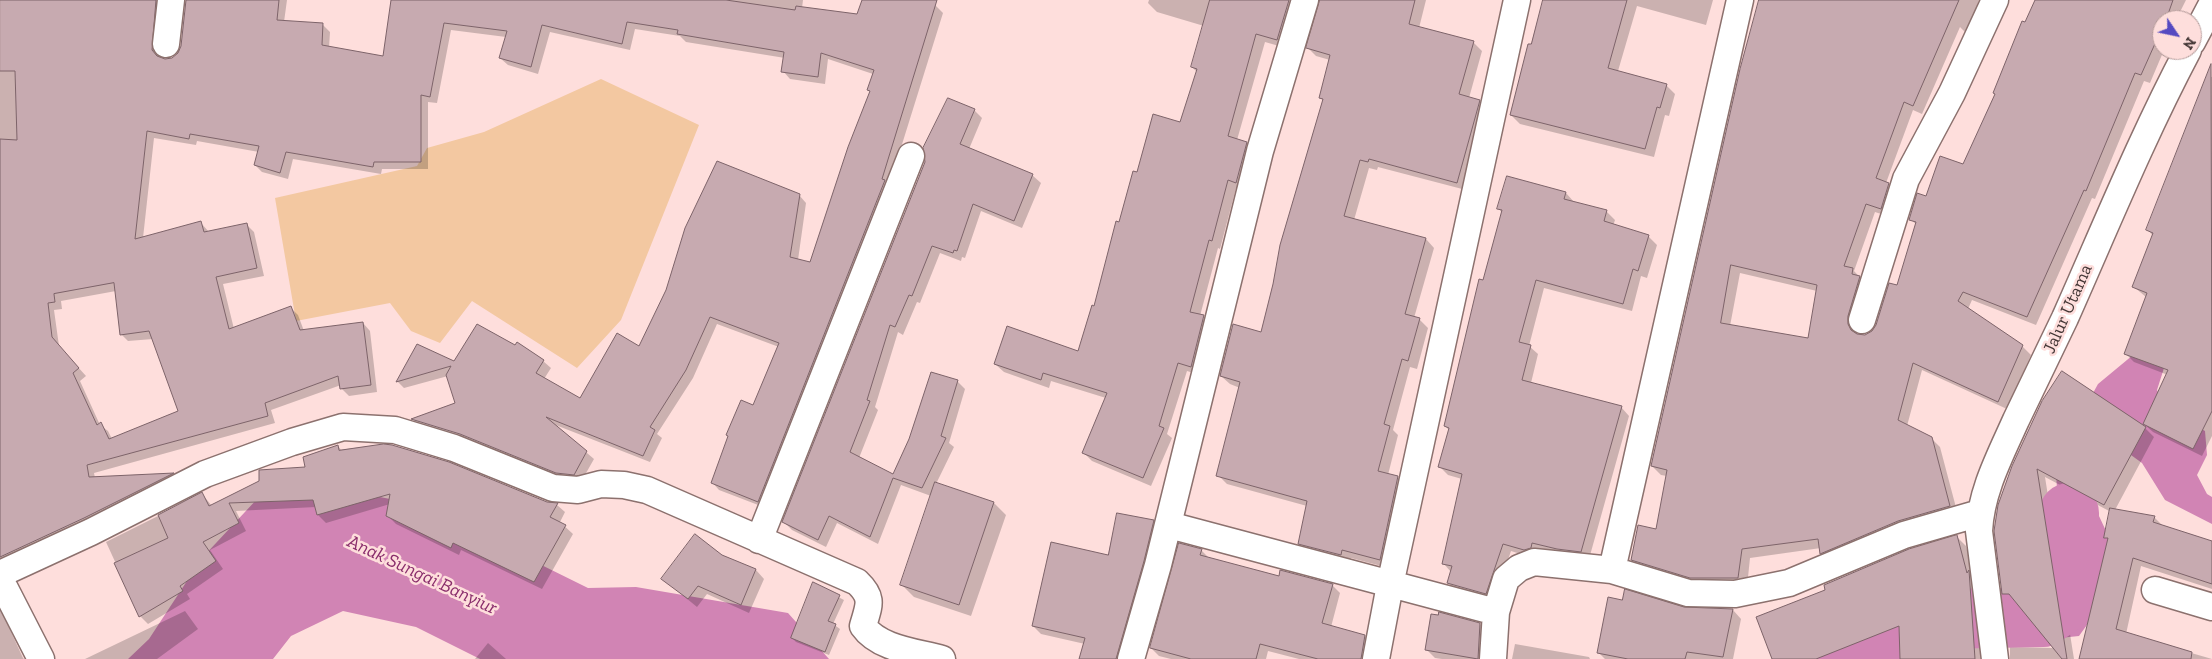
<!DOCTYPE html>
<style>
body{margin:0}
#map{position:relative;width:2212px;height:659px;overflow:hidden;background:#fededc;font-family:"Zilla Slab",serif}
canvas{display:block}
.north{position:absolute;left:2152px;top:10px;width:50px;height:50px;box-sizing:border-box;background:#fededc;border:1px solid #b49b9a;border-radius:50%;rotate:124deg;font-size:14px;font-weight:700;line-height:20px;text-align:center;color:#443736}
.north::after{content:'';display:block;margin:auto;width:18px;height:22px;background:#554ac1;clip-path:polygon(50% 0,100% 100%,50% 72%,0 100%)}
</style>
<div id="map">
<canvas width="2212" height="659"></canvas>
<div class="north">N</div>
</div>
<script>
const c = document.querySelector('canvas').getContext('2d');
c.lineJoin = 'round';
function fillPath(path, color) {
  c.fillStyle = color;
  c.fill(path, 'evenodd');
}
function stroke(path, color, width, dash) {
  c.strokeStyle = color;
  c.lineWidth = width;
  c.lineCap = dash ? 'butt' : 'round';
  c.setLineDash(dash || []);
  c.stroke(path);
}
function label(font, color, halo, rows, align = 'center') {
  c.font = font + ' "Zilla Slab",serif';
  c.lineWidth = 5;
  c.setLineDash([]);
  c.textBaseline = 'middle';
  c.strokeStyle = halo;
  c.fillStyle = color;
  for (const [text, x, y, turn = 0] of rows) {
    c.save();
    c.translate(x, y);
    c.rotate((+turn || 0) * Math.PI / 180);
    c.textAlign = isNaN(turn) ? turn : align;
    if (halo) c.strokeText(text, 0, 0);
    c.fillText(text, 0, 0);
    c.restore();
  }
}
const green = new Path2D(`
 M601 79 699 125 621 320 577 368 472 301 440 343 411 331 390 303 296 321 275 198 417 166 427 148 484 132Z`);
const water = new Path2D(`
 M2133 355 2164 368 2157 390 2167 409 2205 431 2207 455 2197 475 2207 494 2212 497V524L2165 500 2142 463 2124 450 2092 479V501L2120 561 2117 583 2079 636 1953 649 1919 659H1811L1974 589 1996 590 2029 620 2051 619 2063 601 2064 579 2055 462 2098 384Z
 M325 486 420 505 588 588 636 587 788 613 829 659H480L416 627 343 611 291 636 273 659H128L149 639 202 558 258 498Z`);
const shadow = new Path2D(`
 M0 0H166L158 51 159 58 165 60 172 59 179 54 182 46 187 0H287L284 22 323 25 330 32 329 48 384 57 392 0H803L802 8 858 15 863 0H917L935 5 943 13 889 186 766 508 719 490 712 482 753 406 779 347 717 324 693 378 657 434 662 438 650 462 553 424 594 459 581 482 565 480 420 426 413 420 457 404 448 376 404 388 397 381 455 363 543 361 551 368 544 379 581 400 639 347 799 195 806 203 798 260 810 263 871 92 868 90 873 74 828 59 825 84 790 79 783 71 785 58 686 42 680 36 635 29 630 50 550 32 538 74 508 65 500 58 506 37 451 30 437 103 428 102V169H382L381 174 293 159 288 179 262 172 255 165 259 152 197 141 196 145 154 138 143 238 201 223 209 232 247 225 254 232 264 276 223 284 234 329 291 308 298 315 304 331 363 323 370 331 377 392 349 396 341 388V385L271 410 275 423 94 473 95 478 173 474 180 481 0 568ZM116 291 121 334 128 341 153 339 179 412 112 439 108 431 100 425 80 381 86 376 59 346 54 310 62 309 61 301Z
 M1149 0H1302L1286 48 1265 42 1237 140 1246 143 1255 152 1245 191 1236 188 1220 249 1218 248 1200 316 1212 325 1200 375 1187 371 1167 434 1172 438 1151 486 1092 461 1083 452 1106 398 1051 381 1049 388 1004 372 995 364 1078 353 1095 307 1120 223 1138 174 1181 123 1197 72 1192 67 1204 26 1157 12 1148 3Z
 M1321 0H1426L1419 28 1473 42 1482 51 1469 98 1479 101 1488 110 1466 190 1378 167 1377 170 1369 168 1354 220 1426 239 1434 248 1414 318 1419 319 1428 328 1417 369 1410 367 1393 430 1398 435 1388 475 1398 477 1406 486 1389 568 1351 558 1349 563 1308 552 1299 543 1307 506 1227 484 1218 475 1240 388 1230 384 1221 376 1261 333 1324 101 1320 98 1330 60 1316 56 1308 48Z
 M1545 0H1713L1706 25 1637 6 1618 71 1666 85 1675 94 1669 116 1665 115 1654 157 1520 124 1511 115Z
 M1760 0H1979L1967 34 1960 27 1922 114 1913 110 1886 183 1897 193 1890 217 1875 212 1854 271 1868 286 1856 325 1857 335 1866 336 1873 332 1898 286 1917 225 1910 219 1927 197 1964 166 2036 0H2186L2176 20H2162L2164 50 2150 83 2144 81 2095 199 2092 198 2036 325 1972 300 1968 309 2022 346 2031 355 2007 409 1922 370 1907 426 1931 438 1940 447 1958 515 1830 562 1821 553V548L1750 558 1747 587 1700 586 1641 568 1632 560 1657 530 1667 476 1661 475 1652 466 1741 69ZM1740 273 1817 291 1809 340 1730 326Z
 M2207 76 2212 77V436L2202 456 2153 432 2144 424 2168 375 2134 362 2125 353 2146 297 2134 287 2153 236 2148 230Z
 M974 110 982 118 969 149 1032 175 1041 183 1022 228 981 211 965 258 962 257 961 261 940 253 920 303 917 302 903 335 898 332 875 407 878 410 859 458 894 475 957 381 965 389 949 443 954 447 936 484 994 503 1006 515 971 616 914 597 902 585 931 496 901 485 878 544 837 523 826 547 792 530 784 522Z
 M1508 177 1566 193 1574 202 1606 211 1615 220 1613 226 1648 236 1657 245 1647 278 1641 276 1632 311 1544 288 1529 346 1538 354 1531 383 1621 407 1629 416 1589 559 1533 558 1511 551 1494 601 1457 591 1448 583 1451 572 1444 564 1462 479 1448 475 1440 467 1450 431 1445 426 1502 213 1499 209Z
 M2145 428 2154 437 2115 510 2154 517 2163 526 2212 543V589L2141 566 2126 634 2212 659H2080L2109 540 2106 537 2111 512 2045 477 2074 659H2010V647L2055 648 2017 602 2012 603 2003 594 2013 467Z
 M338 446 342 451 557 505 565 512 560 522 573 534 542 589 461 550 459 555 396 524 388 516 390 504 326 523 318 515 316 507 236 511 246 531 210 550 223 569 187 594 190 599 148 624 140 616 106 542 202 494 212 506 306 468Z
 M1153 522 1161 530 1125 659H1081L1085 644 1041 634 1033 626 1108 557Z
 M1957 537 1966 546 1974 577 1988 659H1773Z
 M1201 550 1209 558 1280 578 1332 585 1340 593 1331 627 1365 636 1373 644 1370 659H1299L1268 651 1266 659H1171L1159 656 1151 648Z
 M721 556 756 570 764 579 749 613 707 594 697 607 663 579Z
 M813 584 844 600 833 624 840 629 829 655 796 642 792 638Z
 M1623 602 1684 609 1733 610 1741 619 1733 659H1605L1598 652Z
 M0 608 23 658 24 659H0Z
 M185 611 198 629 157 659H85Z
 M1480 624 1488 633 1487 659H1442L1435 658 1426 649Z
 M488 643 506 659H475Z
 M1515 644 1589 657 1590 659H1512Z`);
const river = new Path2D(`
 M1824 659 1941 619 2043 617 2059 606 2069 580V513`);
const building = new Path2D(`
 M0 0H156L152 50 157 56 165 59 172 58 178 53 181 46 186 0H279L277 20 323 23 322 45 383 56 391 0H726L795 10 796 6 857 14 862 0H937L882 179 885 180 758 502 711 483 728 436 726 435 741 400 753 405 779 343 710 317 686 370 650 427 655 430 643 456 546 417 587 451 574 475 556 473 460 434 411 419 455 403 446 375 451 366 396 382 417 344 454 361 477 324 515 345 517 342 544 360 536 373 580 398 617 333 639 346 666 290 685 228 717 161 800 194 790 257 810 262 848 147 870 91 867 90 874 70 821 53 818 77 781 72 784 52 677 34 678 30 627 22 622 44 542 25 531 67 499 58 507 31 444 23 430 97 421 95V162H374L373 167 286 152 280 173 254 165 259 146 190 134 189 139 147 131 135 239 201 221 204 232 247 223 257 268 216 277 229 329 291 306 300 330 363 322 371 385 340 389 338 376 265 403 268 416 87 465 89 477 174 473 84 518 0 557V139L17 140 15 71H0ZM114 283 120 335 149 331 178 411 109 439 101 422 97 425 73 373 79 368 52 337 48 303 55 302 54 294Z
 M1210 0H1289L1277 40 1256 34 1228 136 1247 142 1236 183 1228 180 1212 241 1209 240 1190 312 1204 315 1191 367 1178 363 1159 426 1164 428 1143 478 1082 453 1107 393 1043 373 1041 380 994 364 1007 326 1078 351 1092 305 1094 306 1116 221 1119 222 1133 171 1137 172 1153 114 1180 122 1197 69 1191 67Z
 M1320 0H1415L1409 24 1474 41 1459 94 1480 100 1457 183 1369 159 1368 162 1360 160 1344 216 1426 238 1405 314 1420 318 1408 361 1402 359 1384 424 1390 426 1378 471 1398 476 1380 560 1342 550 1341 555 1298 544 1307 501 1216 476 1240 382 1220 376 1233 324 1261 332 1273 284 1280 245 1323 99 1319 98 1330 55 1306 48Z
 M1543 0H1627L1608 68 1667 84 1660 108 1657 107 1645 149 1510 115 1528 44H1531Z
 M1759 0H1959L1913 106 1904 102 1876 178 1889 183 1881 209 1866 204 1844 266 1853 268 1852 274 1860 276 1848 316V324L1851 330 1857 334 1865 335 1872 331 1876 325 1889 283 1897 285 1916 222 1909 220 1917 193 1926 196 1940 156 1963 164 1995 94 1993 93 2022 21 2025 22 2035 0H2173L2166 20H2162V28L2141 75 2135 73 2086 191 2084 190 2027 317 1963 292 1958 301 2023 345 1998 402 1913 363 1898 420 1932 437 1950 506 1898 521 1820 554 1818 539 1742 549 1738 578H1690L1631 560 1638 525 1656 529 1667 470 1651 466 1740 69ZM1731 265 1817 285 1808 338 1721 323Z
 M2211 64 2212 411 2193 449 2143 424 2168 370 2124 354 2147 293 2132 287 2153 233 2146 230Z
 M948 98 975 109 960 144 1033 174 1014 221 973 204 957 251 954 250 953 253 932 246 912 296 909 295 895 327 890 325 867 400 870 401 850 452 893 474 909 439 931 372 958 380 941 436 946 438 922 488 893 478 870 537 829 516 818 540 782 522 925 162 923 148Z
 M1507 176 1566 192 1564 199 1607 210 1604 221 1649 235 1638 271 1633 269 1623 304 1536 280 1519 342 1531 345 1522 380 1622 406 1581 552 1557 549 1532 543 1531 548 1524 550 1503 544 1486 594 1447 583 1452 566 1442 564 1462 474 1438 467 1449 428 1444 426 1479 279 1483 280 1502 210 1497 209Z
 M2062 371 2146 427 2104 505 2037 469 2067 659H2062L2009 594H2002L1994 531 1998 505 2012 466 2042 401Z
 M384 444 392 445 449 462 547 502 558 503 550 517 566 525 534 582 453 543 451 548 386 516 390 494 317 515 313 500 229 503 239 523 203 542 216 561 180 586 183 591 139 617 114 563 168 538 158 515 202 492 209 506 259 481V470L305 467 303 457 338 445 339 450Z
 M935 482 994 502 959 605 900 585Z
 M2110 508 2155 516 2153 522 2212 541V584L2133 558 2116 629 2192 652 2191 659H2079L2108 538H2104Z
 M1117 513 1154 520 1144 561 1116 659H1079L1085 638 1032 626 1051 542 1108 555Z
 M695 534 722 555 756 569 741 605 698 586 688 599 661 579Z
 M1957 535 1967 573 1969 570 1975 659H1900L1899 626 1816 659H1772L1756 617 1825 590 1824 585 1909 549Z
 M1179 543 1202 549 1200 555 1279 576 1280 570 1333 584 1322 623 1365 635 1361 659H1318L1260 644 1256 659H1191L1150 648Z
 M813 582 840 595 828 621 836 624 825 652 791 638Z
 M1625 589 1684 607 1733 609 1723 657 1687 652 1685 659H1628L1597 653 1608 597 1622 600Z
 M1439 612 1480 623 1478 659 1425 650 1431 614 1438 615Z`);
const street = new Path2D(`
 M2192 42 2212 4
 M166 44 171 0
 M1862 320 1906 179 1952 93 1995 0
 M1169 525 1496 612
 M759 540 911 156
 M1612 570 1740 0
 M0 574 91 532 205 474 292 442 343 427 395 430 454 448 553 488 578 490 601 484 624 485 647 490 857 582C874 598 869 605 863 626 879 649 917 652 942 659
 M0 579 41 659
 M2155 590 2212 607
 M1131 659 1158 565 1260 151 1305 0
 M1376 659 1390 585 1517 0
 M1493 659 1496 612 1506 579 1519 568 1534 562 1612 570 1688 593 1735 594 1789 583 1904 535 1980 513
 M1995 659 1979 531C1981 491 2000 456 2016 420 2032 386 2049 352 2065 318 2105 228 2142 137 2188 50`);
const streetNames = [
 ["Jalur Utama",2068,309,-66]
];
const waterNames = [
 ["Anak Sungai Banyiur",422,575,25]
];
fillPath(green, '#f3c8a1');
fillPath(water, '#d184b4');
fillPath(shadow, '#0003');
stroke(river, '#d184b4', 60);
fillPath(building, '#c7aab0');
stroke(building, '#7d6369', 1);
stroke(street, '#8c716e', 29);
stroke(street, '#fff', 26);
label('18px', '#443736', '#fededc', streetNames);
label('italic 19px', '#8a2e6c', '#fededc', waterNames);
</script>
